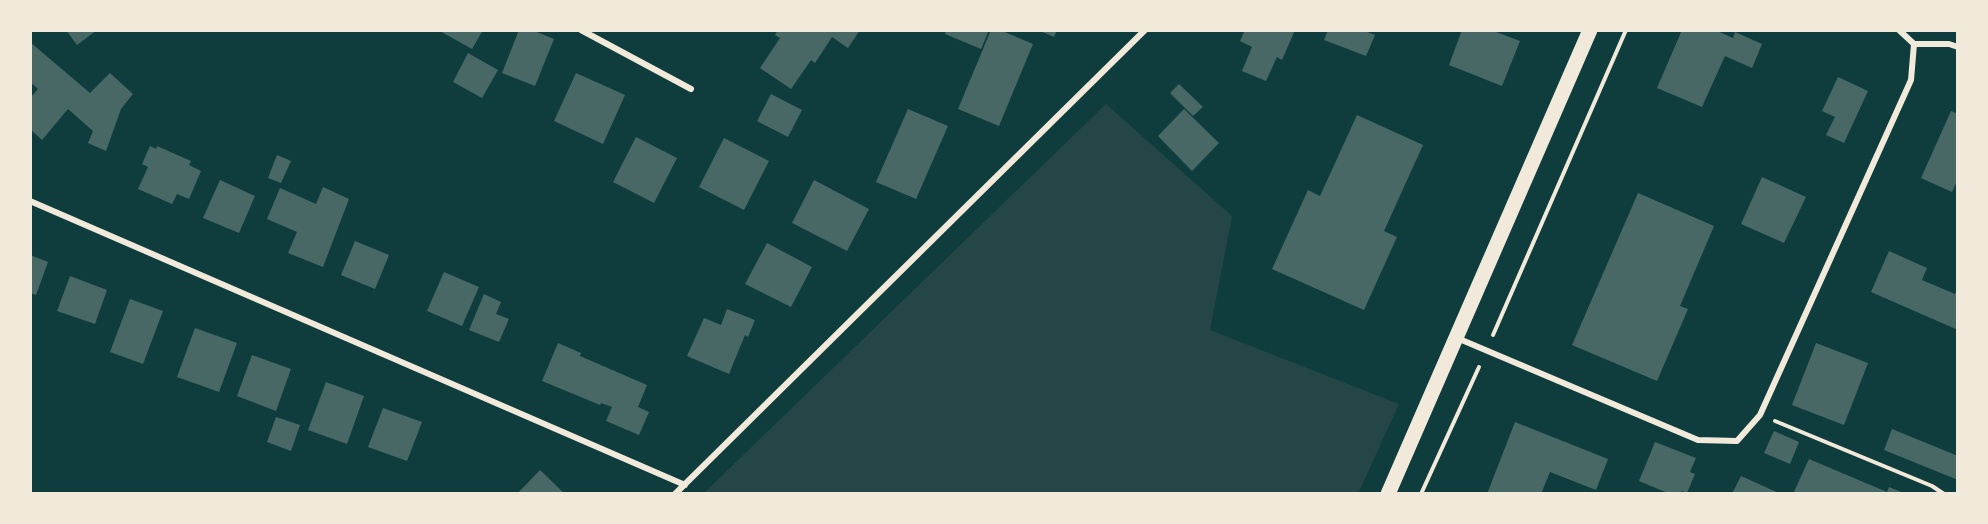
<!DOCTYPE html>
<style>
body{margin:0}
#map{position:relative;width:1988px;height:524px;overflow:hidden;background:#0f3d3e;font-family:Bitter,serif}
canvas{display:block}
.frame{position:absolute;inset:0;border:32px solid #f1e9da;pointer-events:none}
</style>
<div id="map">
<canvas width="1988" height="524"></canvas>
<div class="frame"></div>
</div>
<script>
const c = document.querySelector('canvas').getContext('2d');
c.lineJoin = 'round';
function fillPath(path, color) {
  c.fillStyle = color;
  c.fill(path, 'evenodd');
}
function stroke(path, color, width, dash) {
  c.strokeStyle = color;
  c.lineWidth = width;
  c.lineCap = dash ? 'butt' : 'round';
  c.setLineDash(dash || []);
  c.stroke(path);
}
const green = new Path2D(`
 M1106 104 1232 216 1210 330 1399 404 1358 494H703Z`);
const building = new Path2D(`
 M66 30H97L77 45Z
 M438 30H483L472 49Z
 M519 30H532L554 39 535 86 502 73Z
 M778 30H860L848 48 832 37 815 63 811 60 791 89 760 68 780 38 775 35Z
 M946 30H989L981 49 945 34Z
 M991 30H1000L1033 44 999 126 958 109Z
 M1038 30H1057L1054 37Z
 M1245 30H1295L1282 60 1277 57 1266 81 1242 71 1252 47 1240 41Z
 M1328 30H1362L1375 35 1366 56 1324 40Z
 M1462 30H1491L1520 41 1502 86 1449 65Z
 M1682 30H1715L1733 38 1735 32 1762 44 1752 68 1725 56 1702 107 1657 88Z
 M30 42 90 93 110 73 133 94 121 109 106 151 88 143 93 131 68 109 42 140 30 129V98L38 89 30 82Z
 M468 53 498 70 482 98 453 82Z
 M576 73 625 95 603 144 554 121Z
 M1838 77 1868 91 1844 143 1826 135 1835 117 1822 111Z
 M1179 84 1203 107 1193 116 1170 93Z
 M771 94 802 110 788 137 757 121Z
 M908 109 948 126 916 199 876 182Z
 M1184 109 1219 143 1192 171 1158 136Z
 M1951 111 1958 114V179L1952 192 1921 178Z
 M1357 115 1423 145 1384 231 1397 237 1364 310 1272 269 1308 190 1320 196Z
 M636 137 677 158 654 203 613 182Z
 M724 138 769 161 744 210 699 187Z
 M150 146 156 149 157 146 191 161 189 165 201 171 189 199 177 194 172 204 138 189 148 167 142 164Z
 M277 155 291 161 281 183 268 178Z
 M1762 177 1806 197 1784 243 1741 224Z
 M220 180 255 196 239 233 203 218Z
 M814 180 869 209 847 251 792 223Z
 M323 187 349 199 323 267 288 253 297 232 267 219 280 188 316 204Z
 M1638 193 1714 226 1680 306 1688 309 1657 381 1572 345Z
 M355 241 389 255 375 289 341 275Z
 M767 243 812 267 791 307 745 284Z
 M1889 251 1927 268 1922 280 1955 294 1958 286V330L1871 292Z
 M30 255 48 262 36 295 30 293Z
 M444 272 479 287 462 326 427 311Z
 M70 276 107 290 95 324 57 311Z
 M484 294 501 302 496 314 509 319 499 342 469 330Z
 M130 299 163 311 143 364 110 352Z
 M727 309 755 320 748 337 745 335 729 374 687 356 704 318 721 325Z
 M195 328 237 343 219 392 177 377Z
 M558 343 581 353 580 356 647 385 638 407 649 412 639 435 606 421 612 407 601 403 600 405 542 381Z
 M1816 343 1868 363 1844 425 1792 405Z
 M252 355 291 369 276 411 237 396Z
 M326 382 364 396 347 444 308 430Z
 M383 408 422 422 407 461 368 447Z
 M276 417 300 425 291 451 267 442Z
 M1515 422 1608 459 1596 490 1550 472 1541 494H1487Z
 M1892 429 1958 456V480L1884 450Z
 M1774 431 1799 442 1790 464 1764 453Z
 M1655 442 1696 458 1690 472 1695 474 1687 493 1682 491 1680 494H1670L1639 481Z
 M1809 459 1887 492 1889 487 1906 494H1793Z
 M540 470 565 494H517Z
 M1741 476 1781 494H1732Z`);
const path = new Path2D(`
 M1493 335 1626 30
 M1775 421 1932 486 1944 494
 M1421 494 1479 367`);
const minor = new Path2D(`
 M581 30 691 89
 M1899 30 1914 44H1949L1958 47
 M30 201 685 485
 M1457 338 1698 440 1737 441 1760 415 1911 80 1914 44
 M675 494 1145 30`);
const primary = new Path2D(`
 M1388 494 1590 30`);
fillPath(green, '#244646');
fillPath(building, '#486865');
stroke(path, '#f1e9da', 4);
stroke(minor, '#f1e9da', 6);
stroke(primary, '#f1e9da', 15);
</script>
